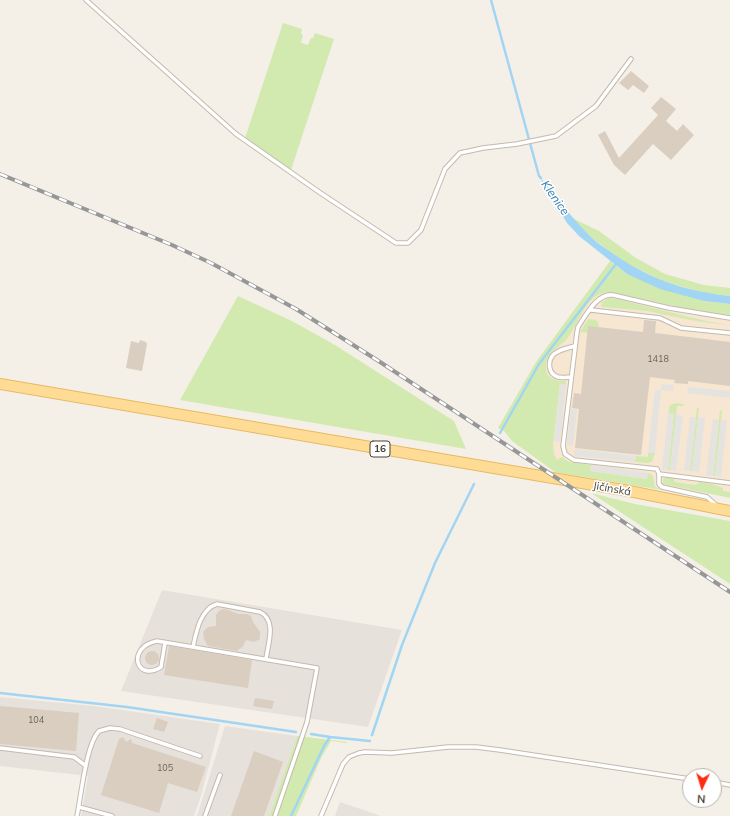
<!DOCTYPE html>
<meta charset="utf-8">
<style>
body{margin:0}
#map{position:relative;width:730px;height:816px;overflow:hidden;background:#f4f0e8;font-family:Mulish,sans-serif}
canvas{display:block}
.north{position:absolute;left:682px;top:768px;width:40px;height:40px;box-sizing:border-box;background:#fff;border:1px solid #b6b3af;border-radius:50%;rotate:184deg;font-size:11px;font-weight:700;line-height:16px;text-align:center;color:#484036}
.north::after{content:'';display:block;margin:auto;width:14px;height:18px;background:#ff2c14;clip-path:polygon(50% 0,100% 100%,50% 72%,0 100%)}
</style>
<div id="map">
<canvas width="730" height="816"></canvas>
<div class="north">N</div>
</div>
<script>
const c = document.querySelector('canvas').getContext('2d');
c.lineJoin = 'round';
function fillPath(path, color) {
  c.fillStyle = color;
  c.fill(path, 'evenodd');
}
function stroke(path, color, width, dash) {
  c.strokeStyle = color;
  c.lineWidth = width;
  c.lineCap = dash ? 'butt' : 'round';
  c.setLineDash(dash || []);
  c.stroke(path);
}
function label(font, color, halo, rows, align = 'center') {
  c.font = font + ' Mulish,sans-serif';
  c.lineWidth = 3;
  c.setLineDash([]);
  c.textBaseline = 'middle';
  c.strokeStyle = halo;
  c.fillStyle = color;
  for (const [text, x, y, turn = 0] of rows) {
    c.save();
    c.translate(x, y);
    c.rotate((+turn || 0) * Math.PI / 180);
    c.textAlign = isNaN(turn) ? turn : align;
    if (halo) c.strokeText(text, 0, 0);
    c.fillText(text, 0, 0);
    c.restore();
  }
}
const commercial = new Path2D(`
 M609 266 639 290 730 306V497L556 469 509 434 542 357Z`);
const industrial = new Path2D(`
 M162 590 402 630 368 727 121 691Z
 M0 697 94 706 220 724 201 796 194 816H81L88 776 0 766Z
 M225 726 297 736 269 816H197Z
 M340 802 381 816H335Z`);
const green = new Path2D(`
 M283 23 302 29 301 34 303 35 301 43 308 45 311 38H313L315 33 334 39 291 170 245 138Z
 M572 218 599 231 636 258 665 274 704 285 730 288V296L704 293 663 281 624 262 592 238Z
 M610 261 627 274 704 301 730 304V315L683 308 611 292C587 291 581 320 569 336 562 347 545 352 546 367 546 371 546 373 549 376 554 381 560 381 566 381V384H560L553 445 554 454 557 460 562 457 569 462 591 465 590 471 647 479 648 473C655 475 653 480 655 486L661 490 555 472 512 441 504 431 498 428 536 362Z
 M238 296 292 321 335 345 454 421 466 449 180 400Z
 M609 298 616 299 706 321 730 325 695 321 647 311 603 307 601 306 602 302Z
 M589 319 596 320 598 322 599 327 588 333 580 332 587 321Z
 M676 403 683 404 684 406H677L670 470H668L674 413H668L670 405Z
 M697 408H699L692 471H690Z
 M720 410 722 411 715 476H713Z
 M648 453H655L652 462 647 463 635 462 636 456 648 457Z
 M669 477 673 478 675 482 695 485 700 482 711 484 723 488V491L730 492V498L663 484V479Z
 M591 493 635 504 730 521V584Z
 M297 736 348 742 346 743 331 741 321 758 296 816H269Z`);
const parking = new Path2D(`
 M560 384H566L560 442 554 441Z
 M662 384 674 385 673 391 661 390 655 453H648L655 390H661Z
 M688 387 730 391V398L687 393Z
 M571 409 577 410 573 446 567 445Z
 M668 413H674L668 470 662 469Z
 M676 415 683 416 676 471 670 470Z
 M690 417H696L690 471 684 470Z
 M698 417 705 418 699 472 692 471Z
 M713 419 719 420 713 476 706 475Z
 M721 420 727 421 721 477 715 476Z
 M575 449 636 456 635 462 574 456Z
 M591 465 648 473 647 479 590 471Z`);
const water = new Path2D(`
 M539 176C556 197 572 218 591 237 596 242 602 246 608 250 646 278 684 291 730 296V304L704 301 660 289 627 274 579 236 567 223Z`);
const stream = new Path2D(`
 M491 0 539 176 541 178
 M500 433 539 364 616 264
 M0 693 127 707 296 732
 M311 734 330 737
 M372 735 402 645 435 563 474 484
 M291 816 324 746 330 737 370 741`);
const building = new Path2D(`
 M631 71 649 86 644 93 633 85 628 90 619 83Z
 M661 97 676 109 666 121 677 131 683 124 694 135 671 160 653 144 625 175 614 165 598 135 605 131 619 158 658 115 651 108Z
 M644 320 656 321 655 333 730 342V386L688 381V384L674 383 675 380 650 377 641 455 575 448 579 409 572 408 574 393 581 394 588 326 643 332Z
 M140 340 146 342 147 344 142 371 126 368 131 341 139 343Z
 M223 609 228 610 238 614H247L251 616 253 622 260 632V639L254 642 246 640 243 646 237 651 208 646 204 639 203 632 208 627 216 626V615L219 611Z
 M169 646 252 660 248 688 164 675Z
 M145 658a7 7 0 1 1 14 0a7 7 0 1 1-14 0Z
 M255 698 274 701 272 709 253 706Z
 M0 706 79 713 76 751 0 744Z
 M157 718 168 722 164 732 153 729Z
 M123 737 126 742 131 739 132 743 206 767 197 792 168 783 159 813 101 795 119 739Z
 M254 751 283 762 264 816H231Z`);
const lane = new Path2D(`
 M86 0 236 134 319 192 396 243H408L421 230 445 169 460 153 483 148 517 144 556 136 596 106 631 59
 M591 310 660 318 681 328 730 333
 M730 318 669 308 613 295C597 293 586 315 578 327L577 332 563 446 565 454 574 460 657 469 659 474 730 483
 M571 377C567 377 562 378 558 377 548 374 547 361 554 354 560 349 568 348 575 346
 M659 474V484L662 487 707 497 716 505
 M165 643 161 667C136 683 126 647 157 641L317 668 307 722 275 816
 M193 647C196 633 200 609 217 604L260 612C277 620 268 644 266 659
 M0 748 74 757 86 766
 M714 782 730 785
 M79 807 112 816
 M77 816C81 797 86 744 99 731L110 728 120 729 200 756
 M205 816 220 775
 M321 816 343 764 349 757 359 753 365 752 392 753 448 747H476L500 750 690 779`);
const primary = new Path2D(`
 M0 384 629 491 730 511`);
const rail = new Path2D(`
 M0 174 172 245 211 263 296 309 377 360 730 592`);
const numberNames = [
 ["1418",658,359],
 ["104",36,720],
 ["105",165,768]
];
const shields = [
 [380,449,20]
];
const shieldNames = [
 ["16",380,449]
];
const streetNames = [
 ["Jičínská",612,489,10]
];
const waterNames = [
 ["Klenice",555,198,55]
];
fillPath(commercial, '#f7e6d2');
fillPath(industrial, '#e7e1dc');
fillPath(green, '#d2eaaf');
fillPath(parking, '#e5e3df');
fillPath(water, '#a2d5f3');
stroke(stream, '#a2d5f3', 2.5);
fillPath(building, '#d9cebf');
stroke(lane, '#c3baad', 5.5);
stroke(primary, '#e8b962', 12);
stroke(lane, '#fff', 3.5);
stroke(primary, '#ffdc96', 10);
stroke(rail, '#979797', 4);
stroke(rail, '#fff', 2.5, [8]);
label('9px', '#6c6458', null, numberNames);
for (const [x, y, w] of shields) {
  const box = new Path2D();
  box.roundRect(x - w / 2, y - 8, w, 16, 3);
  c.fillStyle = '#fff';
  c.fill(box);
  stroke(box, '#484036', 1);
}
label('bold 10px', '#484036', null, shieldNames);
label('11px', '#484036', '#fff', streetNames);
label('italic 12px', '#2a7db0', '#fff', waterNames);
</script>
